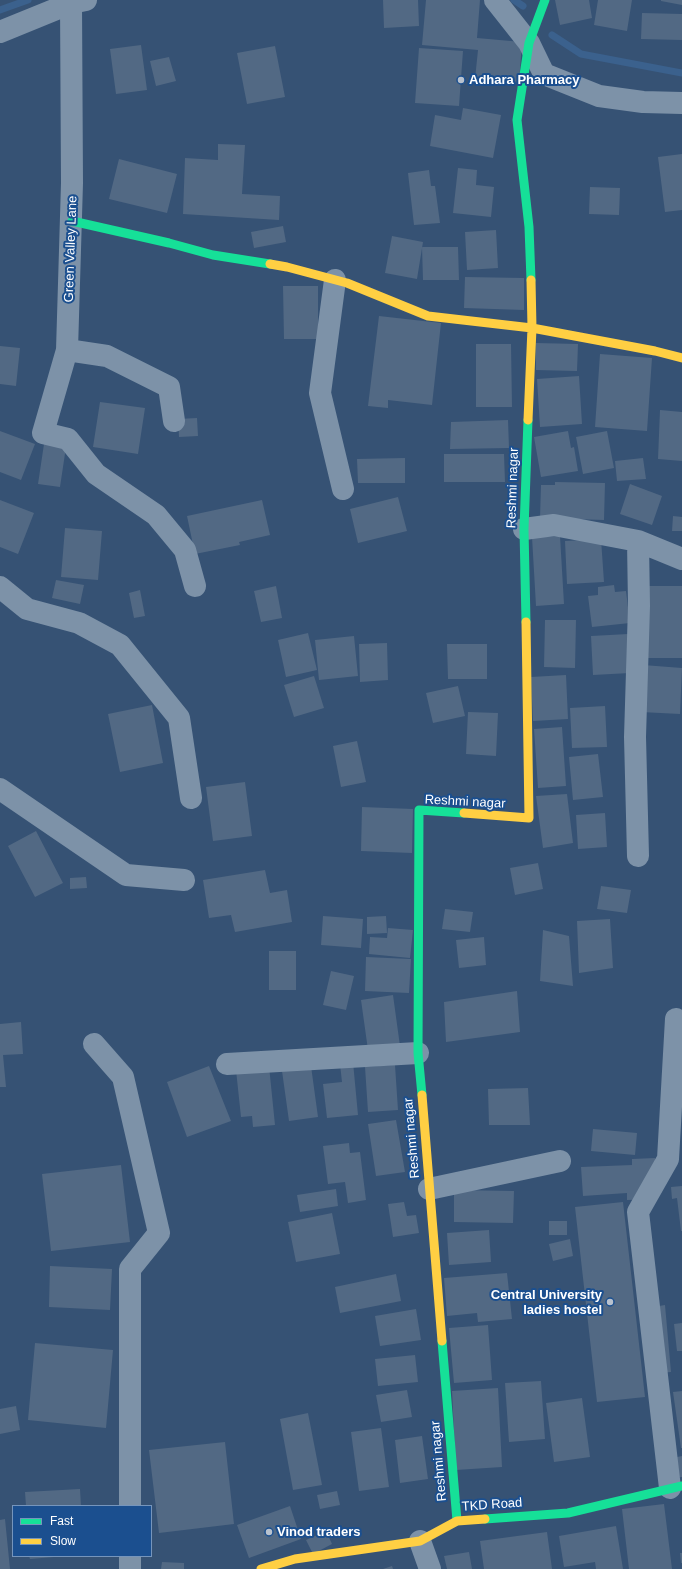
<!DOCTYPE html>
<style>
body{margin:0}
#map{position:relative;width:682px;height:1569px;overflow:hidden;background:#365274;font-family:Arial,sans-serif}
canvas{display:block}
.legend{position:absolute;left:12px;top:1505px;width:140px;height:52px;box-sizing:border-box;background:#1b4f8f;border:1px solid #7695bc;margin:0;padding:5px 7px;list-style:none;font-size:12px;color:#fff}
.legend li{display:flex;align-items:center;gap:8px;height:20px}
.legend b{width:20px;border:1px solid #7695bc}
</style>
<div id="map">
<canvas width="682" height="1569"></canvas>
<ul class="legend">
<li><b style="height:5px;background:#16e098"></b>Fast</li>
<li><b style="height:5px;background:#ffcf43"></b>Slow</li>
</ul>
</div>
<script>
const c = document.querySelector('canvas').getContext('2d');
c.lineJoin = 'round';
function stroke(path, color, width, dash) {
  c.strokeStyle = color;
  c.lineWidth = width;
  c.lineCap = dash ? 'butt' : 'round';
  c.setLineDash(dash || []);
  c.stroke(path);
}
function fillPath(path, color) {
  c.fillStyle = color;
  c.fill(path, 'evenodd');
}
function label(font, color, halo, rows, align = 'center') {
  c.font = font + ' Arial,sans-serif';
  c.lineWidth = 4;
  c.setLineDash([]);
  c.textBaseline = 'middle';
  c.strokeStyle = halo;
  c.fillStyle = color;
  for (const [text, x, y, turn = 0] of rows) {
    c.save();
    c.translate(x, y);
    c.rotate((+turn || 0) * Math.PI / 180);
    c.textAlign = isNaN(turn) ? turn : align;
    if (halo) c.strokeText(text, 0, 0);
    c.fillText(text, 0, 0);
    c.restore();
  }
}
const stream = new Path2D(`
 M514 0 523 6
 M0 10 28 0
 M552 35 581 54 682 73`);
const building = new Path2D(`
 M383 0H418L419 26 384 28Z
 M426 0H480L477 38 522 42 519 83 475 79 478 50 422 45Z
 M555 0H589L592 18 560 25Z
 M598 0H632L627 31 594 25Z
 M661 0H682V5L661 1Z
 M642 13 682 14V40L641 39Z
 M141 45 147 90 116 94 110 49Z
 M275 46 285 97 247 104 237 53Z
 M419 48 463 51 459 106 415 103Z
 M169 57 176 81 156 86 150 61Z
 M463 108 501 115 493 158 430 146 435 115 461 120Z
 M218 144 245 145 242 194 280 196 279 220 183 214 185 158 218 160Z
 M682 154V210L665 212 658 157Z
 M119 159 177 174 167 213 109 199Z
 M458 168 477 170 476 185 494 187 491 217 453 213Z
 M429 170 431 186H435L440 223 414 225 408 173Z
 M590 187 620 188 619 215 589 214Z
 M283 226 286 242 254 248 251 232Z
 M496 230 498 268 467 270 465 232Z
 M392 236 423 242 417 279 385 273Z
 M422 247H458L459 280H423Z
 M465 277 524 278V310L464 308Z
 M283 286H318V339H284Z
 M379 316 441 323 432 405 388 400V408L368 406Z
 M536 343 578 344 577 371 536 370Z
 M476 344H511L512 407H476Z
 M0 346 20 348 16 386 0 384Z
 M600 354 652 358 647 431 595 427Z
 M579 376 582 424 540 427 537 379Z
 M100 402 145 408 138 454 93 447Z
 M660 410 682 412V461L658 459Z
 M197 418 198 436 179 437 178 419Z
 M508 420 509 448 450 449 451 422Z
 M0 431 35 444 21 480 0 472Z
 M568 431 571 448 574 447 578 471 541 477 534 437Z
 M607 431 614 468 583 474 576 437Z
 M44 444 66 447 60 487 38 484Z
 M444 454H504L505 482H444Z
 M405 458V483H358L357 459Z
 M643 458 646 479 617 481 615 461Z
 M555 482 605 483 604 520 540 518 541 485H555Z
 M630 484 662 496 652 525 620 514Z
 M398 497 407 531 358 543 350 509Z
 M0 500 34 513 18 554 0 547Z
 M262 500 270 535 239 542 240 545 195 554 187 516Z
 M673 516 682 517V531H672Z
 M65 528 102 531 98 580 61 577Z
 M560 536 564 604 536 606 532 537Z
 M601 539 604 582 567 584 565 541Z
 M56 580 84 585 80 604 52 598Z
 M614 585 615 592 626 591 630 623 592 627 588 596 598 595V587Z
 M276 586 282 618 261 622 254 591Z
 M647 586H682V658H647Z
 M140 590 145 616 134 618 129 593Z
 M545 620H576L575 668 544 667Z
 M308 633 317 670 286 677 278 640Z
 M628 634 630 673 593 675 591 636Z
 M354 636 358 676 319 680 315 640Z
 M387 643 388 680 360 682 359 644Z
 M447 644H487V679H448Z
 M643 665 682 668 680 714 641 712Z
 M566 675 568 719 533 721 531 677Z
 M314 676 324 708 294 717 284 685Z
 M458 686 465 716 433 723 426 693Z
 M152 705 163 763 120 772 108 714Z
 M605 706 607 747 572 748 570 708Z
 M468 712 498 713 496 756 466 754Z
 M562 727 566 786 538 788 534 729Z
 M357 741 366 782 341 787 333 746Z
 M598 754 603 797 573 800 569 757Z
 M245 782 252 836 213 841 206 787Z
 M567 794 573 843 543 848 536 796Z
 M362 807 413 809 412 853 361 851Z
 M605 813 607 847 578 849 576 815Z
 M36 831 63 883 35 897 8 846Z
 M538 863 543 889 515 895 510 868Z
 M265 870 270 893 287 890 292 922 235 932 231 915 209 918 203 880Z
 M86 877 87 888 70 889V878Z
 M601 886 631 890 627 913 597 909Z
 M445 909 473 912 470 932 442 929Z
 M323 916 363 919 361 948 321 945Z
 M386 916 387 933 367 934V917Z
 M610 919 613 968 579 973 577 921Z
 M388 928 413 930 410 958 369 954 370 937 387 938Z
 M543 930 569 936 573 986 540 981Z
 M484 937 486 965 459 968 456 940Z
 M269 951H296V990H269Z
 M366 957 411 959 409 993 365 991Z
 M331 971 354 976 346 1010 323 1005Z
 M517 991 520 1032 446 1042 444 1002Z
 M393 995 400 1046 368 1050 361 1000Z
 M21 1022 23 1054 3 1055 6 1087H0V1024Z
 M353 1062 358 1115 327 1118 323 1084 342 1082 340 1064Z
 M395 1065 398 1110 368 1112 365 1067Z
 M209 1066 231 1121 187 1137 167 1082Z
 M269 1066 275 1125 253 1127 252 1116 241 1117 236 1070Z
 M311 1066 318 1117 289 1121 282 1071Z
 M528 1088 530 1125H489L488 1089Z
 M396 1120 405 1172 376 1176 368 1124Z
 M593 1129 637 1133 635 1155 591 1151Z
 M349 1143 350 1153 360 1152 366 1200 348 1203 345 1182 328 1184 323 1146Z
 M655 1158 657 1199 627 1200V1193L583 1196 581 1167 632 1165V1159Z
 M121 1165 130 1242 51 1251 42 1174Z
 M682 1186V1231H681L677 1198 672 1199 671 1187Z
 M336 1189 338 1206 300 1212 297 1195Z
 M454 1190 514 1191 513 1223 454 1222Z
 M404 1202 407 1216 416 1215 419 1233 393 1237 388 1204Z
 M623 1202 645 1397 597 1402 575 1207Z
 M332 1213 340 1254 296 1262 288 1222Z
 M549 1221H567V1235H549Z
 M489 1230 491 1262 449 1265 447 1233Z
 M570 1239 573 1256 553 1261 549 1244Z
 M50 1266 112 1269 110 1310 49 1307Z
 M507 1273 512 1319 478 1322 477 1313 447 1316 444 1278Z
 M396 1274 401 1301 340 1313 335 1287Z
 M665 1305 671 1372 660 1373 653 1307Z
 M416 1309 421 1340 380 1346 375 1316Z
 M682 1323V1351H677L674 1324Z
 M488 1325 492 1380 454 1383 449 1328Z
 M35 1343 113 1350 106 1428 28 1420Z
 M415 1355 418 1382 378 1386 375 1359Z
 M541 1381 545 1439 509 1442 505 1383Z
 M498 1388 502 1467 456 1470 452 1391Z
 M407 1390 412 1417 381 1422 376 1395Z
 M682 1391V1448H681L673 1392Z
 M582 1398 590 1457 554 1462 546 1403Z
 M16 1406 20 1430 0 1434V1409Z
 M308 1413 322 1485 293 1490 280 1419Z
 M381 1428 389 1487 359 1491 351 1432Z
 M422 1436 428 1479 400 1483 395 1440Z
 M225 1442 234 1524 159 1533 149 1450Z
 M682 1456V1477L674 1478 672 1458Z
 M80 1489 81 1506H26L25 1492Z
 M337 1491 340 1505 320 1509 317 1495Z
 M664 1504 672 1569H629L622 1509Z
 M290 1506 301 1539 249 1558 237 1525Z
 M5 1519 10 1569H0V1520Z
 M616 1526 623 1569H596L595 1562 564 1567 559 1536Z
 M326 1531 332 1544 313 1554 306 1540Z
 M547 1532 552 1569H484L480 1541Z
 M469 1552 472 1569H447L444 1556Z
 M680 1553H682V1563H681Z
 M29 1556H54V1557L30 1559Z
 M162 1562 184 1563V1569H161Z
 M392 1566 393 1569H383Z`);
const street = new Path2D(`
 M495 0 529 43 544 74 599 96 643 102 682 103
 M71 3 72 183 67 350 107 356 169 387 174 421
 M0 32 71 3 86 0
 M335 280 320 393 343 489
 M67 350 43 433 68 439 96 474 156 515 185 550 195 586
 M524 529 554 525 638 541 682 559
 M0 587 27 609 79 623 120 645 179 718 191 798
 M0 789 126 875 184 880
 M638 856 635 737 639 606 638 541
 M94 1044 123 1077 159 1233 130 1269V1506
 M227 1064 418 1053
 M429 1189 560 1161
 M670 1488 638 1212 668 1159 676 1019
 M420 1541 430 1569
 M130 1556V1569`);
const fast = new Path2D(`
 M72 221 169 243 213 255 270 264
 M531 280 529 227 517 120 529 43 545 0
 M526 622 524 529 528 420
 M422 1095 418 1053 419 810 464 813
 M442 1341 457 1521
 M485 1519 568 1513 682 1486`);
const slow = new Path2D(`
 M270 264 287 267 347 283 428 316 532 328 531 280
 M528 420 532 328 655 351 682 358
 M464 813 529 818 526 622
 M422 1095 442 1341
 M261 1569 295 1559 420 1541 457 1521 485 1519`);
const markers = [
 [461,80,4,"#b9c2ce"],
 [610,1302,4,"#b9c2ce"],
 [269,1532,4,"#b9c2ce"]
];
const poiNames = [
 ["Adhara Pharmacy",469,80],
 ["Central University",602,1295,"right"],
 ["ladies hostel",602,1310,"right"],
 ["Vinod traders",277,1532]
];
const streetNames = [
 ["Green Valley Lane",71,249,-88],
 ["Reshmi nagar",513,488,-88],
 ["Reshmi nagar",465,802,3],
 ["Reshmi nagar",412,1138,-95],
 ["Reshmi nagar",439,1461,-95],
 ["TKD Road",492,1505,-4]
];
stroke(stream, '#3b618d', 7);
fillPath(building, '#526984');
stroke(street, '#7d92a8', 22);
stroke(fast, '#16e098', 9);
stroke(slow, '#ffcf43', 9);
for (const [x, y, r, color] of markers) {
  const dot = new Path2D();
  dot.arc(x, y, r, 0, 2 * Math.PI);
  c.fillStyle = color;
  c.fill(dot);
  stroke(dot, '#1b4f8f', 1.5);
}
label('bold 13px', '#fff', '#1b4f8f', poiNames, 'left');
label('13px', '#fff', '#1b4f8f', streetNames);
</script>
